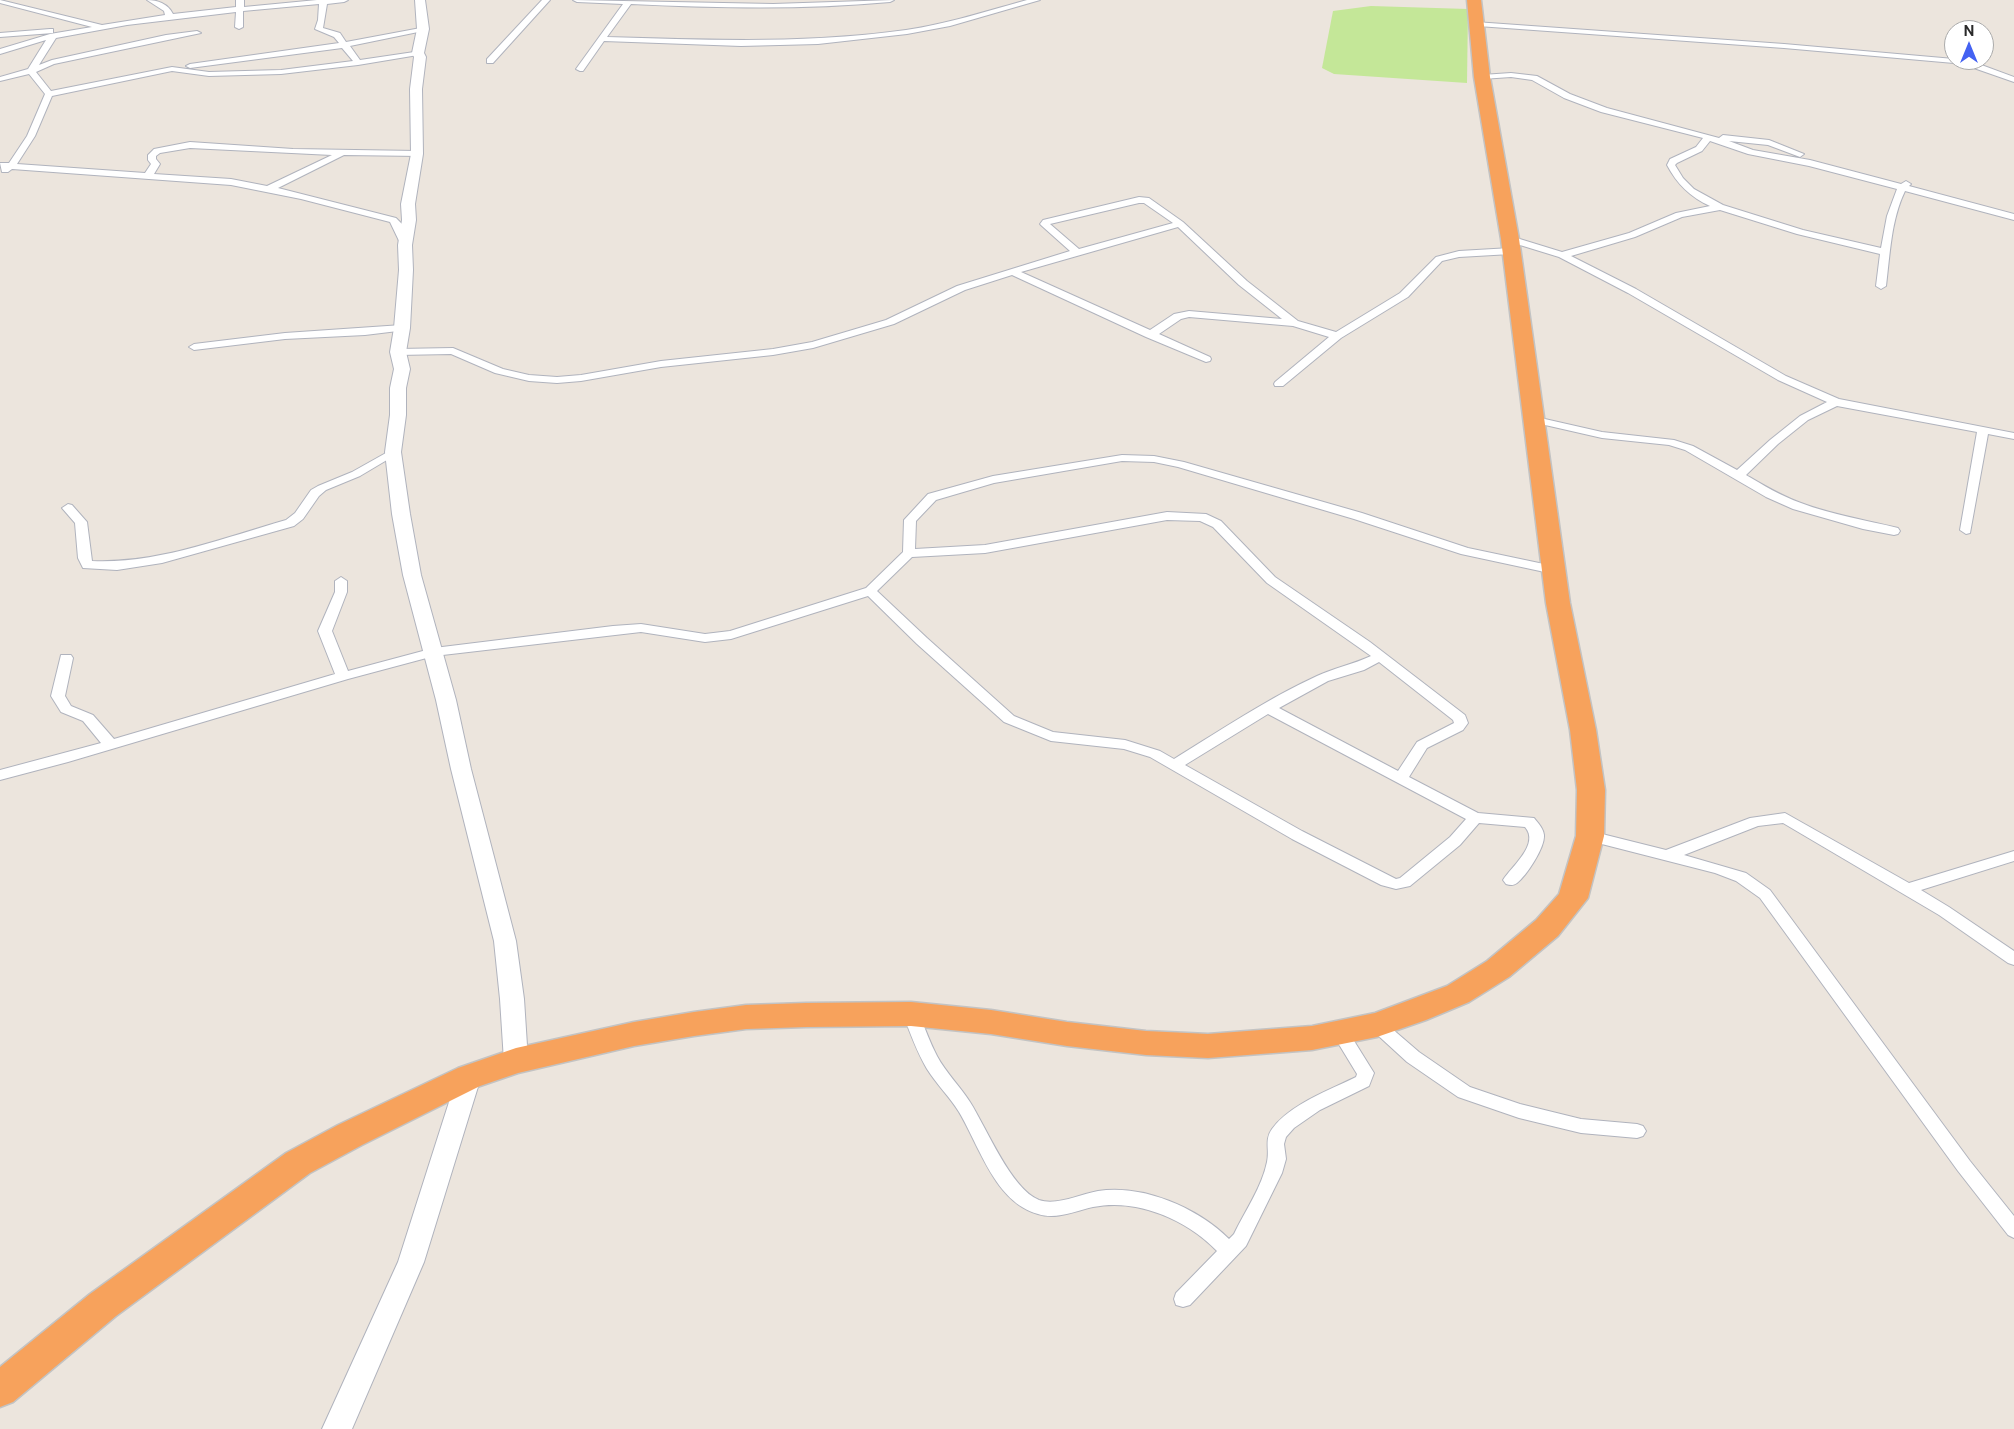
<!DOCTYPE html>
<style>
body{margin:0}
#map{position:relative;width:2014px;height:1429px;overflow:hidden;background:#ece5dd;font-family:"Public Sans",sans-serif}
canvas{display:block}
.north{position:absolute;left:1944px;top:20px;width:50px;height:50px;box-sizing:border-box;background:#fff;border:1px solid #aaa;border-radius:50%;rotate:0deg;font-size:14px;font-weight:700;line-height:20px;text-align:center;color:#2a2a2a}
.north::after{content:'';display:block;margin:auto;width:18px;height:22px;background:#4462f2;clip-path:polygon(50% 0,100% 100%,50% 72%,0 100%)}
</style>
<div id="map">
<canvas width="2014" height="1429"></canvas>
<div class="north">N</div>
</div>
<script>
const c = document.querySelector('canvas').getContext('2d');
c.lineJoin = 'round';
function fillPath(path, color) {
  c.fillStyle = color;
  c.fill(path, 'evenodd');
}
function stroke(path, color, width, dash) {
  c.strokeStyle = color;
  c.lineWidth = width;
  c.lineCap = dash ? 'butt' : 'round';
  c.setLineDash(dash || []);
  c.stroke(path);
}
const pitch = new Path2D(`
 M1371 6 1468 9 1467 83 1334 74 1322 68 1333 11Z`);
const street = new Path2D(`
 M0 0 102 25 165 15 164 11 147 0C158 0 168 4 173 14L236 7V0H244V7L317 0H348L344 2 327 4 323 28 340 33 346 42 426 27 427 29 423 31 350 46 360 60 421 51 422 53 418 55 358 65 281 74 209 76 172 71 52 96 35 136 17 164 145 173 151 164 148 160V155L154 149 190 142 293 149 417 151 421 154 420 156 344 155 278 188 396 218 402 224 410 245 405 248 402 247 390 222 301 199 231 185 12 169 8 172H2L0 163H9L27 136 45 94 29 74 0 81V77L28 69 46 40 0 54V49L50 34 92 27 0 3ZM319 4 318 20 315 29 334 37 339 43 190 64 186 66 190 68 342 48 353 61 281 70 209 72 172 67 51 91 36 72 54 64 201 33 197 31 166 35 52 60 39 65 56 38 127 25 236 12 235 27 239 29 243 27V11ZM190 148 332 155 267 186 231 179 154 174 160 164 156 159V156L160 153Z
 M542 0H550L493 63H487V59Z
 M573 0 773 4 894 0 890 2C803 10 717 8 631 4L607 37C708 40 806 44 906 30 947 24 987 11 1027 0H1040L950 26 907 34 818 44 741 46 604 41 583 71H580L576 69 623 4 577 2Z
 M1475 22 1784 44 1954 59 1976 63 2014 77V82L1971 67 1954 63 1784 48 1478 26H1475Z
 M50 29H53V33L0 37V33Z
 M1511 73 1537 76 1570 94 1607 108 1719 138 1723 135 1769 140 1804 154 1800 157 1768 145 1729 141 1753 150 1810 160 1901 184 1906 181 1911 184 1909 186 2014 214V220L1905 191C1891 220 1890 254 1886 286L1881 289 1876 286 1880 254 1797 234 1720 210 1682 217 1635 237 1571 256 1636 289 1786 376 1839 399 2014 433V439L1988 434 1970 533 1966 534 1960 530 1977 432 1837 406 1808 420 1778 444 1746 475C1763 485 1781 496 1801 503 1832 515 1866 520 1898 528L1900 531 1898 534 1894 535 1863 529 1793 509 1766 497 1685 450 1669 445 1602 438 1532 422 1530 420 1532 418 1536 417 1602 432 1674 440 1693 446 1737 470 1770 440 1800 416 1827 402 1778 380 1628 293 1559 257 1507 241V237L1510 236 1562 252 1629 233 1676 213 1710 206C1690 197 1677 184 1667 165L1670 159 1696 147 1703 138 1601 112 1564 98 1532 80 1511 77 1482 79 1478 77 1482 75ZM1710 141 1748 154 1809 166 1897 189 1887 216 1881 248 1803 230 1723 205 1694 189 1683 178 1675 165 1677 163 1702 151Z
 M1139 197 1149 198 1183 222 1247 281 1298 321 1336 332 1400 293 1436 257 1459 251 1511 248 1516 251 1511 254 1459 257 1442 261 1408 297 1341 338 1283 386H1275L1274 384 1275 382 1329 337 1293 326 1189 317 1181 319 1159 334 1210 357 1211 359 1210 361 1206 362 1146 337 1012 275 965 290 894 324 813 348 773 355 661 367 581 381 557 383 529 381 495 373 451 354 398 355 393 352 398 349 453 348 503 369 529 375 557 377 581 375 661 361 773 349 812 342 886 320 957 286 1070 251 1042 226 1040 224 1043 220ZM1139 203H1144L1173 223 1079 249 1050 224ZM1178 227 1239 285 1282 319 1189 311 1174 314 1150 330 1021 272Z
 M402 325 406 326 407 328 406 330 365 335 285 339 194 350 189 347 194 344 285 333Z
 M393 449 397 450 399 452 397 454 360 476 326 490 319 496 303 519 294 526 162 563 117 570 83 568 78 558 75 523 62 508 68 504 72 505 87 522 92 561C158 564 223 538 286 520L295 513 311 490 318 486 352 472Z
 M1122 455 1154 456 1184 462 1362 513 1468 548 1558 567 1560 570 1554 574 1461 554 1354 519 1178 467 1154 462 1122 461 994 483 936 500 916 521 915 549 985 545 1167 512 1206 514 1221 521 1275 577 1370 642 1465 715 1468 723 1463 730 1427 748 1409 777 1478 813 1534 818C1539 824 1543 828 1544 835 1545 848 1526 876 1517 883 1513 886 1510 885 1506 884L1503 880C1512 866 1540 844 1525 827L1479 823 1460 845 1410 886 1396 889 1381 885 1292 839 1150 757 1124 749 1051 741 1004 722 917 644 868 596 731 639 705 642 641 632 434 656 348 679 68 762 0 780V770L101 743 83 721 61 712 51 696 61 655H71L73 658 65 696 71 706 93 715 114 739 335 674 318 631 335 592V581L341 577 347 581V592L332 631 348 671 434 648 613 626 641 624 705 634 730 631 866 588 903 552 904 520 928 494 993 476ZM1167 520 1200 521 1213 527 1267 583 1371 656C1354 664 1334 668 1317 676 1267 699 1221 730 1174 759L1160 751 1125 740 1053 732 1014 716 927 638 877 591 912 557 985 553ZM1379 662 1453 720 1454 723 1417 742 1398 771 1279 708 1328 681 1364 670ZM1268 714 1466 819 1450 837 1400 878 1396 879 1302 831 1185 765Z
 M1785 813 1909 883 2014 851V861L1921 890 1949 907 2014 951V965L2008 963 1939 915 1783 823 1758 826 1684 855 1746 873 1770 890 1970 1161 2014 1216V1238L2008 1235 1958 1171 1760 898 1736 881 1715 873 1590 841 1585 840 1583 836 1585 832 1590 831 1666 850 1750 818Z
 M911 1008 917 1010 919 1014C925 1028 930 1043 937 1056 946 1073 960 1086 970 1102 986 1127 1011 1189 1039 1200 1057 1206 1080 1194 1098 1191 1143 1184 1198 1208 1229 1239L1234 1234C1245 1211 1262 1187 1267 1162 1270 1150 1264 1140 1272 1129 1290 1104 1330 1090 1356 1077L1357 1074 1332 1033 1334 1028 1340 1027 1346 1028 1374 1073 1369 1086 1320 1110 1294 1128 1286 1137 1284 1144 1286 1159 1282 1173 1246 1246 1190 1305 1183 1307 1176 1305 1174 1299 1176 1293 1217 1251C1187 1220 1138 1198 1093 1207 1075 1211 1056 1220 1038 1214 995 1202 980 1147 959 1112 950 1097 937 1085 927 1069 917 1052 910 1033 903 1014L905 1010Z
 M1377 1019 1383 1021 1419 1052 1470 1087 1520 1104 1581 1119 1637 1124 1643 1126 1646 1131 1643 1136 1637 1138 1581 1133 1519 1118 1458 1097 1407 1062 1371 1029 1369 1025 1371 1021Z`);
const secondary = new Path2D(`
 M415 0H425L429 29 424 53 426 57 422 89 423 154 415 204 416 220 412 245 413 270 410 328 406 352 410 369 406 388V415L401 452 410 514 421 575 456 700 471 769 516 941 524 999 528 1061 525 1068 516 1071 507 1068 504 1061 500 999 494 941 451 769 436 700 403 575 392 514 385 452 390 415V388L394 369 390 352 394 328 399 270 398 245 402 220 401 204 411 154 410 89 414 57 412 53 417 29Z
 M469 1067 478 1070 481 1077 424 1262 352 1429H322L398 1262 457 1077 460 1070Z`);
const highway = new Path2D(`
 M1467 0H1481L1490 77 1519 239 1570 603 1596 730 1605 790 1604 836 1588 898 1558 936 1509 977 1469 1002 1426 1020 1377 1037 1312 1050 1208 1058 1146 1055 1067 1046 991 1034 911 1026 806 1027 746 1029 694 1036 634 1046 518 1073 480 1086 362 1145 310 1173 116 1316 13 1402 0 1407V1367L90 1294 286 1153 338 1125 458 1068 516 1048 634 1022 694 1012 746 1005 806 1003 911 1002 991 1010 1067 1022 1146 1031 1208 1034 1312 1026 1375 1013 1447 986 1487 961 1536 920 1559 894 1576 836 1577 790 1570 730 1546 603 1501 239 1474 77Z`);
fillPath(pitch, '#c4e798');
stroke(street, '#b0b3bd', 2);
stroke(secondary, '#b0b3bd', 2);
stroke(highway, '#c3c3c3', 3);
fillPath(street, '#fff');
fillPath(secondary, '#fff');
fillPath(highway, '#f7a25c');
</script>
